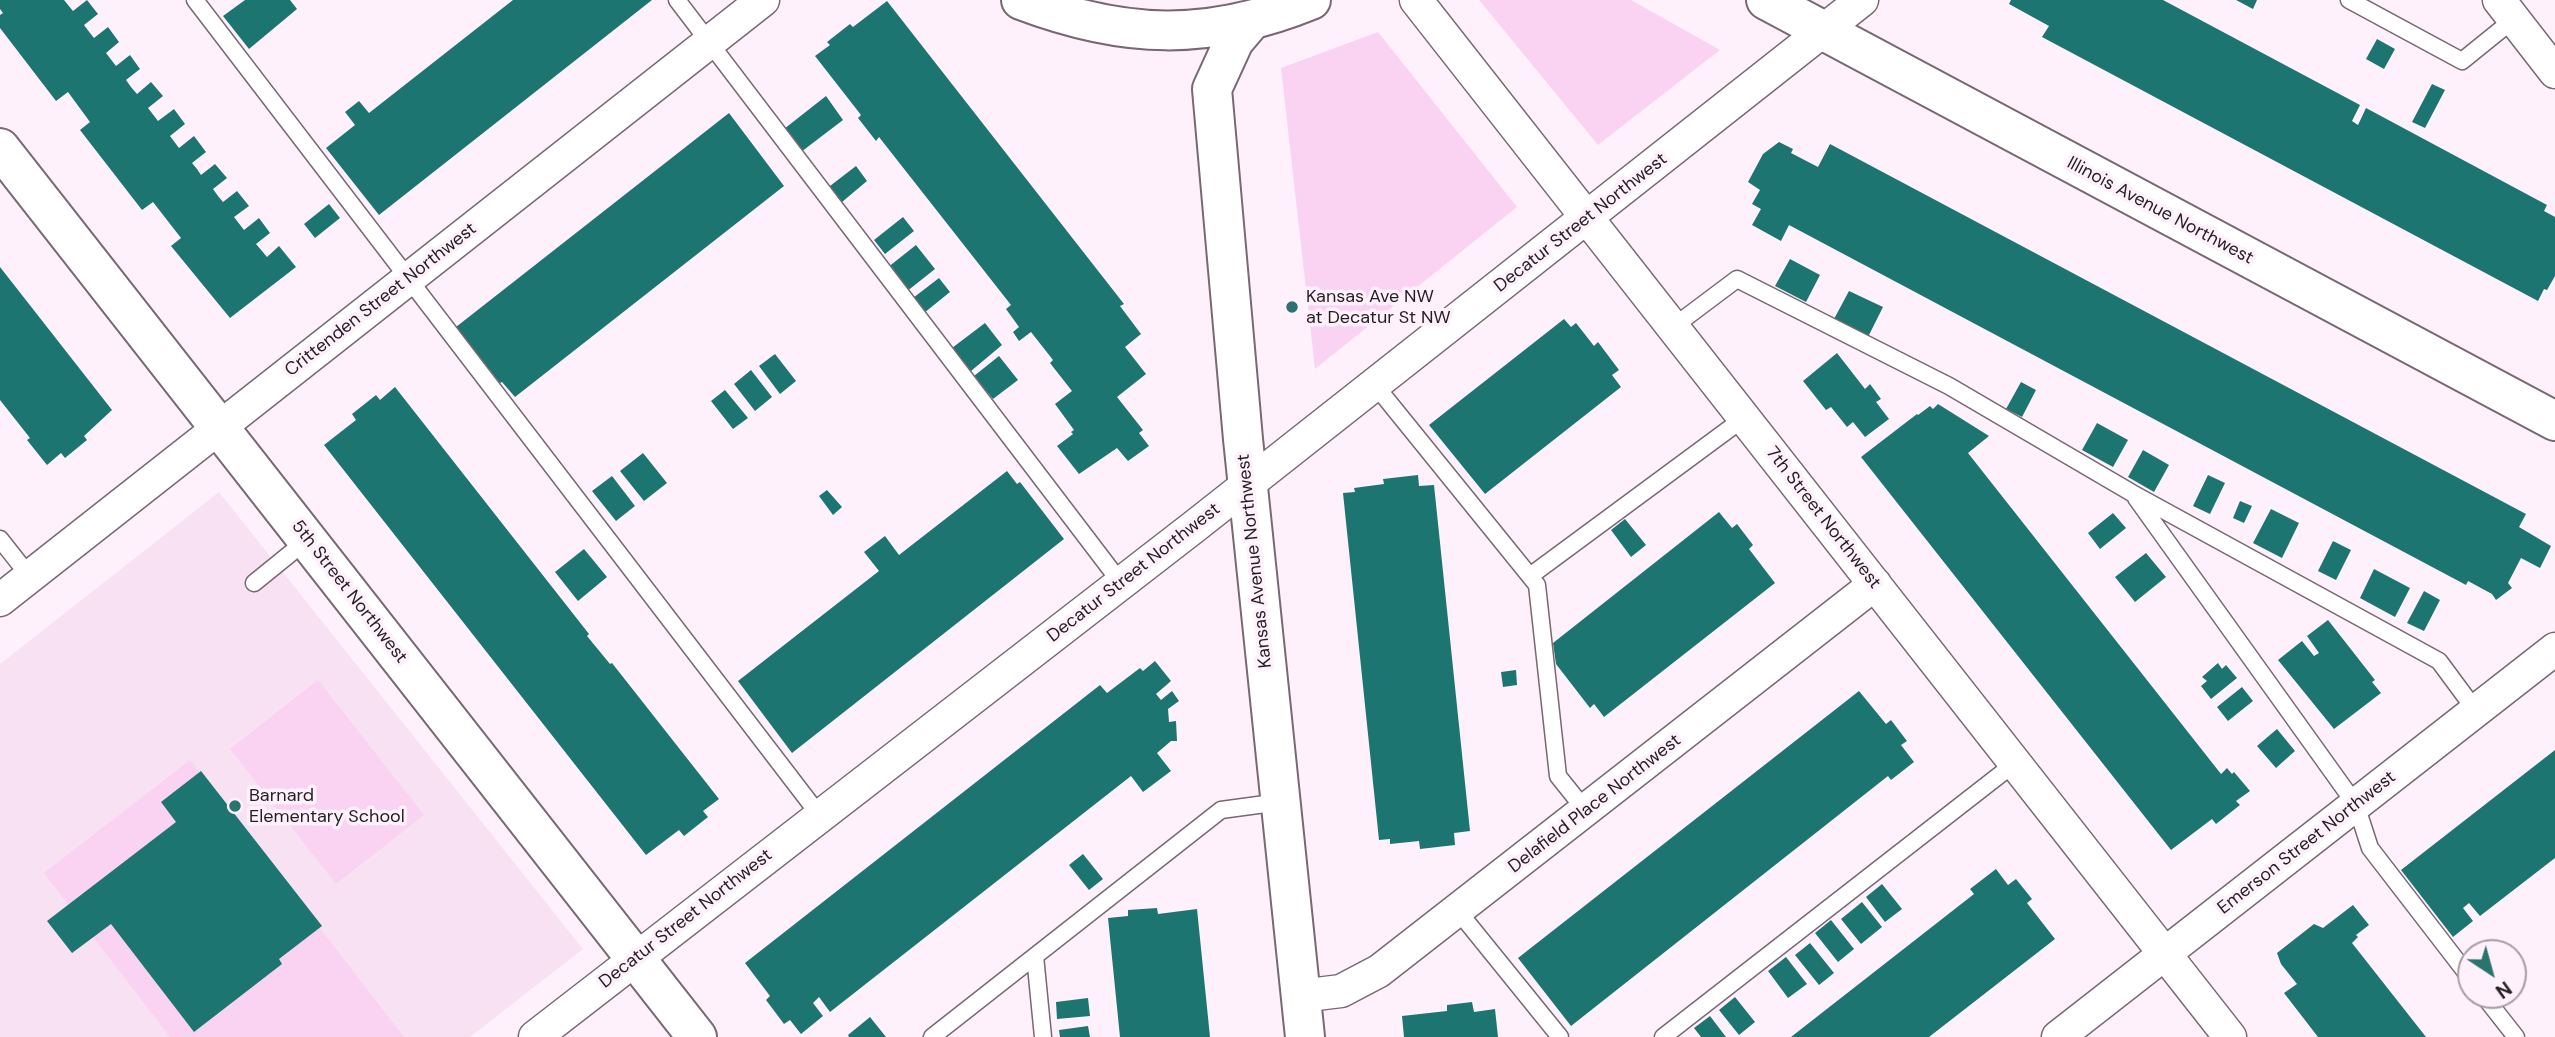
<!DOCTYPE html>
<style>
body{margin:0}
#map{position:relative;width:2555px;height:1037px;overflow:hidden;background:#fff1fb;font-family:"DM Sans",sans-serif}
canvas{display:block}
.north{position:absolute;left:2457px;top:939px;width:70px;height:70px;box-sizing:border-box;background:#fff1fb;border:2px solid #a79da4;border-radius:50%;rotate:144deg;font-size:19px;font-weight:700;line-height:28px;text-align:center;color:#241e22}
.north::after{content:'';display:block;margin:auto;width:24px;height:32px;background:#2a736f;clip-path:polygon(50% 0,100% 100%,50% 72%,0 100%)}
</style>
<div id="map">
<canvas width="2555" height="1037"></canvas>
<div class="north">N</div>
</div>
<script>
const c = document.querySelector('canvas').getContext('2d');
c.lineJoin = 'round';
function fillPath(path, color) {
  c.fillStyle = color;
  c.fill(path, 'evenodd');
}
function stroke(path, color, width, dash) {
  c.strokeStyle = color;
  c.lineWidth = width;
  c.lineCap = dash ? 'butt' : 'round';
  c.setLineDash(dash || []);
  c.stroke(path);
}
function label(font, color, halo, rows, align = 'center') {
  c.font = font + ' "DM Sans",sans-serif';
  c.lineWidth = 7;
  c.setLineDash([]);
  c.textBaseline = 'middle';
  c.strokeStyle = halo;
  c.fillStyle = color;
  for (const [text, x, y, turn = 0] of rows) {
    c.save();
    c.translate(x, y);
    c.rotate((+turn || 0) * Math.PI / 180);
    c.textAlign = isNaN(turn) ? turn : align;
    if (halo) c.strokeText(text, 0, 0);
    c.fillText(text, 0, 0);
    c.restore();
  }
}
const built = new Path2D(`
 M219 492 583 949 470 1037H0V664Z`);
const green = new Path2D(`
 M1479 0H1631L1720 50 1598 145Z
 M1378 32 1517 207 1315 369 1281 68Z
 M318 680 424 815 336 884 230 749Z
 M190 760 404 1037H170L44 873Z`);
const building = new Path2D(`
 M0 0H64L73 11 87 0 98 14 84 25 90 33 94 38 108 27 119 42 106 53 116 66 130 55 140 69 126 80 131 87 137 94 151 82 163 96 148 108 158 121 174 109 185 124 170 136 179 148 194 136 206 152 192 163 197 169 201 175 215 164 227 178 213 189 218 196 223 202 237 191 249 206 234 217 244 230 259 218 270 233 256 244 262 251 267 257 279 246 296 267 230 318 171 246 181 238 153 202 142 210 80 130 90 122 68 92 56 101 0 28V15L3 13 0 9Z
 M245 0H290L297 9 249 49 223 16Z
 M513 0H652L379 215 326 148 355 125 345 112 359 101 369 113Z
 M2011 0H2163L2360 105 2352 121 2358 125 2366 108 2547 205 2544 211 2555 217V276L2547 290 2544 289 2538 301 2042 37 2049 26 2009 4Z
 M2236 0H2257L2253 9Z
 M887 1 1124 304 1120 306 1141 334 1125 347 1146 374 1117 397 1143 430 1139 433 1149 446 1128 461 1117 448 1079 474 1057 446 1073 434 1071 432 1074 430 1055 404 1072 391 1050 363 1053 360 1031 332 1019 341 1013 332 1019 327 1006 309 1011 305 879 137 876 141 858 118 861 115 815 56 830 45 827 42 850 24 853 27Z
 M2377 39 2395 49 2384 69 2366 59Z
 M2432 84 2445 90 2425 128 2412 122Z
 M826 96 843 120 801 152 784 129Z
 M729 113 784 186 515 397 502 382 500 383 456 327Z
 M1779 142 1793 149 1791 153 1818 167 1830 144 2526 514 2519 527 2551 546 2540 568 2521 558 2508 583 2512 588 2496 600 2492 594 2468 581 2466 585 1789 225 1781 241 1752 225 1761 209 1752 204 1760 190 1748 182 1763 154Z
 M856 166 867 181 842 202 830 186Z
 M329 204 340 218 315 238 304 224Z
 M903 217 914 231 885 254 874 240Z
 M916 245 935 269 906 292 887 268Z
 M1790 259 1820 275 1806 302 1775 286Z
 M0 267 112 410 84 436 87 440 65 458 61 453 47 465 27 440 30 438 0 400Z
 M939 278 950 292 924 313 913 298Z
 M1849 291 1883 307 1868 337 1834 319Z
 M1564 319 1571 327 1576 323 1594 346 1598 342 1619 370 1612 375 1621 387 1485 494 1429 425Z
 M985 323 1002 345 971 371 952 348Z
 M1837 353 1865 389 1870 384 1881 399 1876 402 1889 419 1865 437 1853 422 1847 427 1831 407 1826 410 1803 381Z
 M775 354 796 381 780 394 759 366Z
 M999 356 1018 380 993 399 974 376Z
 M751 370 772 397 755 411 734 384Z
 M2021 382 2036 390 2022 417 2006 409Z
 M395 387 589 634 587 636 610 664 612 663 719 799 703 811 708 817 684 836 679 830 646 855 324 445 356 420 352 414 376 395 380 400Z
 M725 390 748 418 733 429 711 401Z
 M1938 404 1989 436 1968 453 2221 774 2227 768 2232 774 2234 772 2250 791 2236 801 2240 805 2216 824 2212 819 2171 850 1861 457 1917 414 1918 415 1930 406 1933 409Z
 M2097 423 2128 440 2113 467 2082 450Z
 M2143 450 2169 465 2154 492 2128 477Z
 M643 453 667 483 644 501 620 471Z
 M1007 471 1017 484 1020 482 1064 539 792 753 738 681 879 571 864 552 885 536 899 555Z
 M1418 475 1419 486 1434 485 1470 831 1454 833 1455 845 1420 849 1419 841 1390 844V839L1379 840 1343 493 1355 492 1354 488 1384 484 1383 479Z
 M2208 475 2225 483 2210 514 2193 506Z
 M612 476 635 506 616 521 592 491Z
 M827 490 842 507 833 515 819 496Z
 M2240 501 2252 506 2244 523 2233 518Z
 M2271 509 2299 523 2282 558 2253 543Z
 M1719 512 1732 528 1737 524 1753 545 1749 549 1775 583 1604 717 1594 704 1590 708 1556 664 1553 643Z
 M2113 513 2126 528 2100 549 2088 533Z
 M1625 519 1646 545 1631 557 1611 530Z
 M2333 541 2351 550 2336 580 2318 571Z
 M584 549 607 577 578 601 555 572Z
 M2146 553 2166 577 2135 602 2115 577Z
 M2374 569 2410 588 2395 617 2360 598Z
 M2424 591 2440 600 2424 631 2407 623Z
 M2328 620 2375 680 2372 682 2381 693 2334 729 2278 660 2302 641 2314 656 2319 653 2307 636Z
 M1155 661 1171 681 1156 694 1161 700 1172 691 1179 701 1168 709 1169 722 1176 721 1177 741H1171L1157 753 1171 771 1143 792 1131 776 830 1012 819 997 813 1003 823 1016 801 1034 790 1020 784 1024 766 1000 770 996 745 963 1100 685 1107 693 1140 668 1143 671Z
 M2218 663 2222 669 2226 665 2237 678 2211 699 2201 686 2207 681 2202 677Z
 M1516 670 1517 685 1503 687 1501 672Z
 M2242 687 2253 701 2228 721 2217 707Z
 M1859 691 1886 724 1891 720 1907 741 1901 745 1914 762 1891 780 1888 776 1571 1026 1518 958Z
 M2277 729 2295 751 2276 768 2257 746Z
 M2555 750V858L2480 916 2469 903 2463 908 2473 921 2453 937 2401 870Z
 M201 771 322 926 279 959 282 964 194 1032 111 924 72 953 47 921 176 822 161 802Z
 M1083 854 1103 879 1089 890 1069 865Z
 M1996 869 2008 885 2016 879 2032 899 2027 903 2055 939 1929 1037H1791L1974 894 1970 889Z
 M1882 884 1902 909 1885 922 1866 897Z
 M1862 902 1882 927 1861 944 1841 919Z
 M2353 905 2369 925 2356 935 2358 937 2352 943 2426 1037H2318L2284 993 2297 984 2281 964 2277 953 2314 924 2323 928Z
 M1157 908 1158 914 1197 909 1210 1037H1120L1108 918 1128 916V910Z
 M1831 920 1854 949 1838 962 1815 933Z
 M1810 943 1834 973 1819 985 1795 955Z
 M1786 957 1807 984 1788 998 1768 971Z
 M1735 997 1755 1022 1739 1035 1719 1010Z
 M1088 998 1090 1016 1057 1019 1056 1002Z
 M1472 1002 1474 1012 1495 1009 1498 1037H1404L1402 1016 1447 1011V1005Z
 M1710 1016 1726 1037H1701L1694 1028Z
 M870 1017 886 1037H849L848 1035Z
 M1088 1026 1090 1037H1060L1059 1030Z`);
const lane = new Path2D(`
 M195 0 820 816
 M677 0 1121 583
 M2349 0 2462 61 2514 19
 M1673 327 1737 279 1949 386 2132 493 2439 661 2476 711
 M1375 385 1537 585 1558 776 1586 811
 M2136 498 2356 805 2370 848 2471 979
 M0 539 30 577
 M1530 576 1744 418
 M254 583 307 540
 M1458 911 1560 1037
 M1035 956 1043 1037
 M2483 995 2516 1037
 M932 1037 1221 810 1280 802
 M1663 1037 2015 763`);
const street = new Path2D(`
 M1416 0 2230 1037
 M2499 0 2555 72
 M0 600 763 0
 M1300 996 1341 991 1379 971 1875 584
 M535 1037 1195 526 1862 0
 M2058 1037 2555 649`);
const secondary = new Path2D(`
 M1021 0C1124 39 1208 42 1311 0
 M1766 0 2555 421
 M1251 21 1234 41 1212 89 1243 439 1305 1037
 M0 148 697 1037`);
const markers = [
 [1292,307,7,"#2a736f"],
 [235,806,7,"#2a736f"]
];
const streetNames = [
 ["Illinois Avenue Northwest",2160,211,28],
 ["Decatur Street Northwest",1581,223,-38],
 ["Crittenden Street Northwest",381,300,-38],
 ["7th Street Northwest",1823,518,52],
 ["Kansas Avenue Northwest",1255,561,-96],
 ["Decatur Street Northwest",1134,573,-38],
 ["5th Street Northwest",349,592,52],
 ["Delafield Place Northwest",1595,804,-38],
 ["Emerson Street Northwest",2307,843,-38],
 ["Decatur Street Northwest",686,919,-38]
];
const poiNames = [
 ["Kansas Ave NW",1306,297],
 ["at Decatur St NW",1306,318],
 ["Barnard",249,796],
 ["Elementary School",249,817]
];
fillPath(built, '#f8e1f3');
fillPath(green, '#fbd3f2');
fillPath(building, '#1c7570');
stroke(lane, '#776873', 19);
stroke(street, '#776873', 35);
stroke(secondary, '#776873', 42);
stroke(lane, '#fff', 16);
stroke(street, '#fff', 32);
stroke(secondary, '#fff', 38);
for (const [x, y, r, color] of markers) {
  const dot = new Path2D();
  dot.arc(x, y, r, 0, 2 * Math.PI);
  c.fillStyle = color;
  c.fill(dot);
  stroke(dot, '#fff1fb', 2.5);
}
label('18px', '#241e22', '#fff1fb', streetNames);
label('18px', '#241e22', '#fff1fb', poiNames, 'left');
</script>
